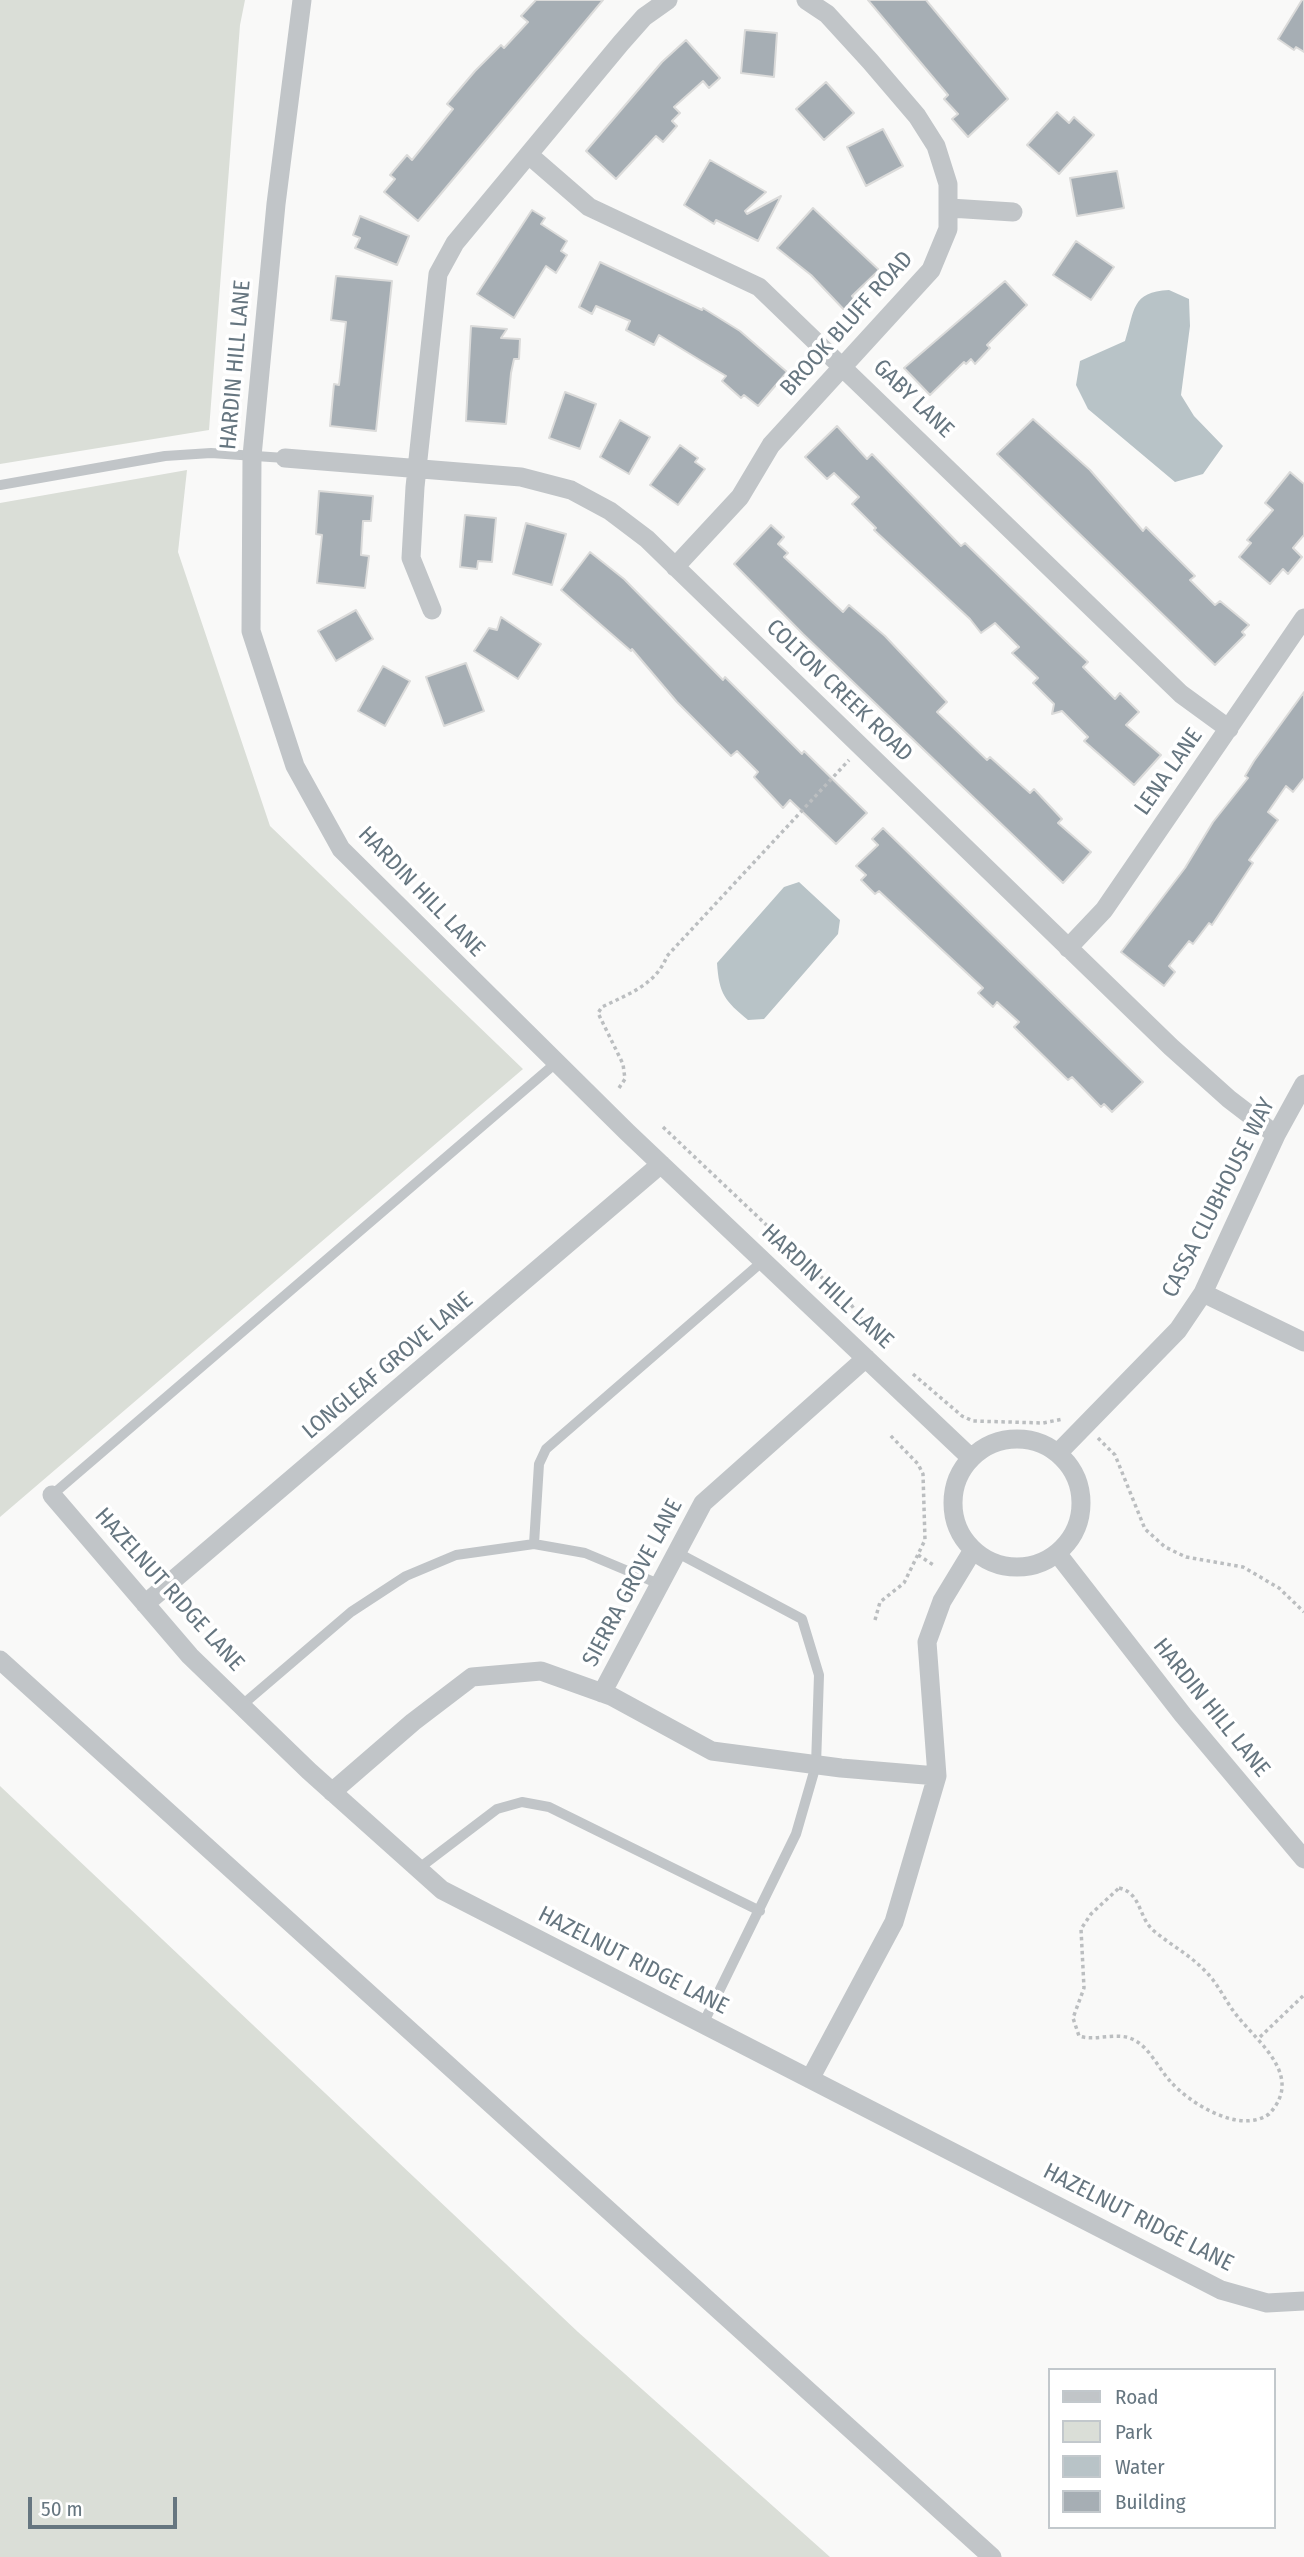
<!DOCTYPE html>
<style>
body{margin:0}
#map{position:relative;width:1304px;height:2557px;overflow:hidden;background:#f9f9f8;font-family:"Fira Sans Condensed",sans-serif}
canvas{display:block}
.legend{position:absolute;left:1048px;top:2368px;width:228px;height:161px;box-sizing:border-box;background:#fff;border:2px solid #c2c8cc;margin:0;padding:9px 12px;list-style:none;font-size:21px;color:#667680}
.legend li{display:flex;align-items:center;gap:14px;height:35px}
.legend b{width:35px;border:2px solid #c2c8cc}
.scale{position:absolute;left:28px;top:2497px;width:149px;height:32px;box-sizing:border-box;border:4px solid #667680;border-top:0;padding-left:9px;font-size:21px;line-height:24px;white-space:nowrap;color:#667680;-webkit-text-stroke:5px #fff;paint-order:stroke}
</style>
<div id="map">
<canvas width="1304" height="2557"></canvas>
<ul class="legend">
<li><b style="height:9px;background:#c1c5c8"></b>Road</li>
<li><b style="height:19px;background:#daded7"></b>Park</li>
<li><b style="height:19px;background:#b8c3c7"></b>Water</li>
<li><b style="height:19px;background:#a6aeb4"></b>Building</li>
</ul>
<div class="scale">50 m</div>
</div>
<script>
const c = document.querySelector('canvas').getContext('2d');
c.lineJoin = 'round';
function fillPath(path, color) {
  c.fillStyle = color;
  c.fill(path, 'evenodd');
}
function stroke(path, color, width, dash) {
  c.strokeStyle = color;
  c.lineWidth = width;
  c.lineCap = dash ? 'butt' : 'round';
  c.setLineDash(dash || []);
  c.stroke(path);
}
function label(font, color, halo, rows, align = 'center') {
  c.font = font + ' "Fira Sans Condensed",sans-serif';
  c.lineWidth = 7;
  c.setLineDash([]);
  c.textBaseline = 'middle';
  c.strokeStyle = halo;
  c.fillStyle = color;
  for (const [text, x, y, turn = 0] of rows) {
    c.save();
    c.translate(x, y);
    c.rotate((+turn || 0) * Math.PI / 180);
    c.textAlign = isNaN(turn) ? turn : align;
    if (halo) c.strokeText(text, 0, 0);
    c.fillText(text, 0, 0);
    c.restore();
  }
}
const green = new Path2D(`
 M0 0H245L240 25 209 430 0 464Z
 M187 470 178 552 270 826 523 1069 0 1517V503Z
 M0 1786 578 2332 830 2557H0Z`);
const water = new Path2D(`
 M1169 290 1189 299 1190 326 1181 395 1194 416 1223 446 1203 474 1175 482 1088 409 1076 385 1080 361 1125 341C1135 310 1131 292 1169 290Z
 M799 882 840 920 838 934 764 1019 748 1020C725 1001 719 994 717 963L784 887Z`);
const building = new Path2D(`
 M536 0H603L418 221 384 192 395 179 390 175 407 155 412 160 453 109 447 104 475 71 501 45 504 48 528 22 521 16Z
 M868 0H926L1008 99 968 137 952 119 958 114 944 99 948 95Z
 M1302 0H1304V52L1296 47 1294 50 1278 39Z
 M745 30 777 33 774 77 741 73Z
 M686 40 720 78 709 88 703 81 674 107 680 113 672 121 677 126 663 142 656 136 616 179 586 151 662 62Z
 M826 82 854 113 824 140 796 109Z
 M1057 112 1069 123 1074 117 1094 135 1059 174 1027 145Z
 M883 129 903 166 866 186 847 147Z
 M710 160 766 192 745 211 747 214 781 196 758 241 716 220 714 224 684 205Z
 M1117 171 1124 208 1077 216 1070 178Z
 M813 208 879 270 852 296 860 305 849 315 811 275 777 248Z
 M532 210 545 218 541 224 567 241 561 251 567 255 556 273 546 266 514 318 477 294Z
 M360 216 409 236 397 265 355 248 360 238 353 235Z
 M1076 241 1114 267 1091 300 1053 275Z
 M600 262 702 310 703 308 740 331 787 372 758 406 744 395 741 398 722 381 726 376 659 335 654 345 626 330 630 321 596 306 592 314 579 307Z
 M336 276 392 281 376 431 330 426 334 384 339 385 346 322 331 320Z
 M1005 281 1027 305 987 345 990 348 975 364 971 359 966 364 964 362 930 395 904 368Z
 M471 326 507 329 501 338 520 339 519 359H514L511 373 506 424 466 421Z
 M565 392 596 404 580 449 549 438Z
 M1033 419 1090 470 1143 531 1146 527 1195 576 1190 580 1215 605 1220 601 1249 625 1242 632 1245 635 1215 665 997 454Z
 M620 420 650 437 629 474 600 457Z
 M837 426 867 459 872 454 961 546 965 543 1070 645 1088 662 1083 667 1115 699 1120 693 1139 712 1126 725 1161 755 1134 785 1084 741 1088 737 1062 711 1052 714 1054 704 1033 683 1038 678 1012 653 1019 647 995 623 981 633 970 619 874 530 876 528 852 504 859 497 834 473 827 479 805 457Z
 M680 445 698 458 695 462 705 469 678 505 650 485Z
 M1290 472 1304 484V535L1293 548 1302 557 1288 574 1283 569 1270 584 1239 557 1251 543 1247 540 1273 510 1265 503Z
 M319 491 373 496 371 521H363L361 555 369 556 365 588 317 583 322 535 316 534Z
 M465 515 496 518 492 562 478 561 477 569 460 567Z
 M526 523 566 534 552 585 513 574Z
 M771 525 784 537 778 544 788 553 784 557 843 612 849 605 885 636 947 702 937 712 987 760 990 757 1030 793 1034 789 1062 819 1058 823 1091 852 1063 883 803 634 734 564Z
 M590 552 624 579 723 680 725 677 802 754 804 751 867 813 836 844 790 800 783 808 754 777 758 772 737 751 731 756 677 702 632 649 631 651 561 590Z
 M356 610 373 639 336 661 318 631Z
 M501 617 541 644 518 679 474 651 489 628 497 630Z
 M466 663 484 711 444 726 426 677Z
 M383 666 410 681 385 726 358 711Z
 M1304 692V778L1293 792 1286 786 1268 812 1278 820 1249 860 1253 863 1212 925 1209 923 1193 944 1189 941 1169 966 1175 972 1164 986 1121 952 1185 868 1213 822 1248 778 1245 776 1254 761Z
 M883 828 1143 1082 1112 1112 1104 1104 1101 1107 1072 1077 1068 1080 1014 1027 1019 1022 997 1002 993 1007 978 993 983 988 879 891 875 894 861 880 866 875 856 866 878 845 872 839Z`);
const path = new Path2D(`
 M619 1088 625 1079 623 1064 598 1013 602 1007C628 994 656 985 667 956L849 760
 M663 1127 852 1306 879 1342
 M913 1374 962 1416 973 1421 1043 1423 1063 1419
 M1098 1438 1115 1455 1145 1529 1165 1547 1186 1557 1243 1567 1279 1588 1304 1612
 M918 1555 935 1566
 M875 1620 880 1602 904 1583 925 1540 923 1474 918 1464 889 1434
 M1119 1888C1142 1893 1138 1918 1154 1931 1172 1946 1192 1956 1208 1974 1220 1987 1227 2004 1238 2017 1260 2044 1304 2077 1269 2114 1240 2135 1189 2103 1170 2081 1159 2069 1150 2049 1136 2041 1118 2030 1097 2042 1079 2036L1073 2018 1084 1988 1081 1929 1091 1914Z
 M1260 2037 1304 1995`);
const service = new Path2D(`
 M0 485 165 456 211 453 285 458
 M52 1495 557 1062
 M534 1544 539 1464 546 1449 763 1261
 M676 1552 802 1619 819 1675 816 1765 796 1834 703 2024
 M241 1706 351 1612 406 1576 456 1555 534 1544 585 1553 659 1584
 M418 1869 497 1809 522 1802 549 1807 760 1911`);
const minor = new Path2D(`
 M302 0 276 204 252 456 251 631 295 766 341 849 627 1132 971 1458
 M529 155 589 207 759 287 1181 694 1229 729
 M950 208 1013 212
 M285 458 521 477 571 490 610 511 647 539 685 576 1171 1047 1229 1099 1276 1135
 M675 567 740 497 771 445 931 270 948 229V184L936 146 917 116 870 61 827 14 806 0
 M432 610 411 558 415 487 438 274 455 243 621 43 644 17 668 0
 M1068 948 1104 910 1304 618
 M1203 1293 1304 1342
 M953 1503a64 64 0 1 1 128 0a64 64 0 1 1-128 0Z
 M1058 1453 1178 1330 1203 1293 1276 1135 1304 1084
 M52 1495 190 1656 309 1771 442 1890 1221 2290 1267 2303 1304 2301
 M1057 1553 1183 1715 1304 1859
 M145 1604 661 1164
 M0 1660 992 2557
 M602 1693 703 1503 866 1358
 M332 1792 413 1722 472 1677 541 1671 611 1696 712 1751 841 1768 937 1776
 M810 2079 894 1922 937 1776 927 1642 942 1601 973 1550`);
const streetNames = [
 ["BROOK BLUFF ROAD",847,324,-48],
 ["HARDIN HILL LANE",236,365,-85],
 ["GABY LANE",913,399,44],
 ["COLTON CREEK ROAD",839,691,44],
 ["LENA LANE",1169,772,-55],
 ["HARDIN HILL LANE",421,892,46],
 ["CASSA CLUBHOUSE WAY",1219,1198,-63],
 ["HARDIN HILL LANE",827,1287,43],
 ["LONGLEAF GROVE LANE",388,1366,-40],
 ["SIERRA GROVE LANE",633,1583,-62],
 ["HAZELNUT RIDGE LANE",169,1590,48],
 ["HARDIN HILL LANE",1211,1708,51],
 ["HAZELNUT RIDGE LANE",633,1961,27],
 ["HAZELNUT RIDGE LANE",1138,2218,27]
];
fillPath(green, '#daded7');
fillPath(water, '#b8c3c7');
fillPath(building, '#a6aeb4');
stroke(building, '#dbdbda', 2);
stroke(path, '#bbbec0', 3.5, [3.5, 3.5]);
stroke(service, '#c1c5c8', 10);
stroke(minor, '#c1c5c8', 19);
label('23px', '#667680', '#fff', streetNames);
</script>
